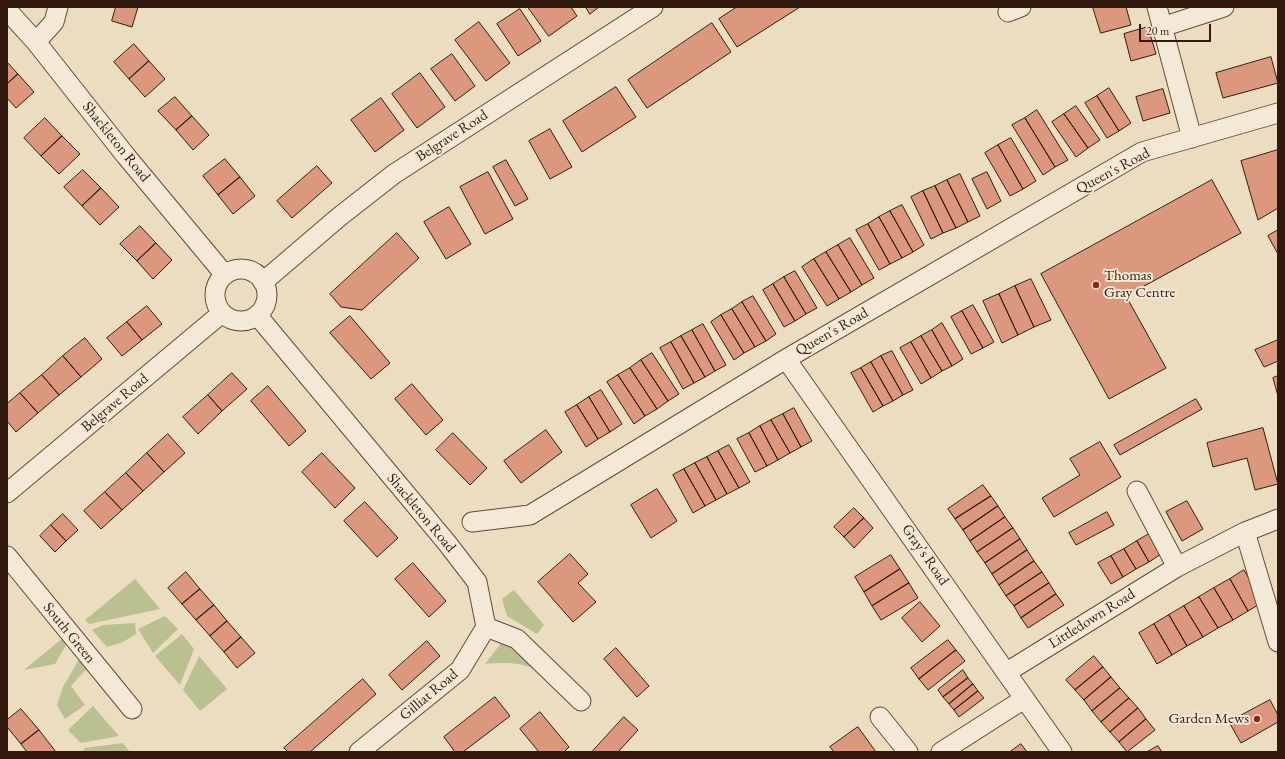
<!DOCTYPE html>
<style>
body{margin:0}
#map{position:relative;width:1285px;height:759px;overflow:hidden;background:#ecddc0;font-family:"EB Garamond",serif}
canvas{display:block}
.frame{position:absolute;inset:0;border:8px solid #311a0d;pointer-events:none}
.scale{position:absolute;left:1139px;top:24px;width:72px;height:18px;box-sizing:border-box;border:2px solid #311a0d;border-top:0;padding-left:5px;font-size:12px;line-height:14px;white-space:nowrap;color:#311a0d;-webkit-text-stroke:3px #f3e9d6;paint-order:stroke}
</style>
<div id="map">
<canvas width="1285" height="759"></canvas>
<div class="frame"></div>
<div class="scale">20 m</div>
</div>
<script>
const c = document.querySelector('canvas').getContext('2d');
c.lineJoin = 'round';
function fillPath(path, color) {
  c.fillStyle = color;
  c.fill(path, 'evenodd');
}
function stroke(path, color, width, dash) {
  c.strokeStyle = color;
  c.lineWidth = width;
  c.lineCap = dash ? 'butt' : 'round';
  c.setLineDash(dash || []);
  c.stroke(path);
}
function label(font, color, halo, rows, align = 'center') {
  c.font = font + ' "EB Garamond",serif';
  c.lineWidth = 4;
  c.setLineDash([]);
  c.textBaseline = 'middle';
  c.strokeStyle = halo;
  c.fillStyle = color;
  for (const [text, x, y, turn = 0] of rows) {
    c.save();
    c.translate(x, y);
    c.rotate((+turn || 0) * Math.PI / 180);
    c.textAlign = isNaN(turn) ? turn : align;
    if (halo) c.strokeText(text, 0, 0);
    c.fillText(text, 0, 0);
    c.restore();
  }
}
const green = new Path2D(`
 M135 579 160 609 89 624 85 620Z
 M514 590 544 625 537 634 507 616 502 599Z
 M165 616 178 629 153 653 138 629Z
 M135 623 136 634 123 642 107 647 92 630 103 625Z
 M69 633 71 637 55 664 24 670Z
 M182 634 194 649 180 685 155 656Z
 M505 638 543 672C520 662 509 662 485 664Z
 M85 649 91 664 71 686 85 705 65 719 57 705 63 687Z
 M199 656 227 689 200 711 183 690Z
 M93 706 119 736 81 743 68 730Z
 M123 743 130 752H82L85 748Z`);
const building = new Path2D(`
 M116 7H138L132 27 112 21Z
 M528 7H571L577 16 549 36Z
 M586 7H599L590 14Z
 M737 7H800L737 47 719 19Z
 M1093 7H1126L1131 25 1101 33Z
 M520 9 541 41 518 56 497 24Z
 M479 22 510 63 486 81 455 40Z
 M712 23 731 52 647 108 628 80Z
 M1148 27 1156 54 1131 61 1124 34Z
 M134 44 149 61 129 79 114 62Z
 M452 54 475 86 455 101 431 69Z
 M1271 57 1278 83 1223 98 1216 73Z
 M149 61 165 79 145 97 129 79Z
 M7 62 18 74 7 84Z
 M420 73 445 107 417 128 392 94Z
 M18 74 34 92 16 108 7 98V84Z
 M616 87 636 117 582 152 563 121Z
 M1109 88 1131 123 1119 131 1097 96Z
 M1163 89 1170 113 1143 121 1136 97Z
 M1097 96 1119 131 1107 138 1085 103Z
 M175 97 192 116 176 130 158 111Z
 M381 98 404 130 375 152 351 120Z
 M1076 106 1100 140 1088 148 1064 114Z
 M1037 110 1068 160 1055 167 1025 118Z
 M1064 114 1088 148 1076 157 1052 122Z
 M192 116 209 135 193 150 176 130Z
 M45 118 62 136 41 156 24 138Z
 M1025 118 1055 167 1043 175 1012 125Z
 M550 129 572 167 550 179 529 141Z
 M62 136 80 154 59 174 41 156Z
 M1011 138 1036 181 1023 189 998 145Z
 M998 145 1023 189 1010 196 985 153Z
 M1278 150V208L1258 220 1241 161Z
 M225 159 240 177 218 195 203 176Z
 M506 160 528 199 515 206 493 167Z
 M317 166 332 183 292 218 277 201Z
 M83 170 101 188 82 206 64 187Z
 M488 172 513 219 485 234 460 187Z
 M987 172 1001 201 987 209 972 179Z
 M960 174 980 216 968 222 947 180Z
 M240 177 255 196 233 214 218 195Z
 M947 180 968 222 956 228 935 186Z
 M1212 180 1241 233 1126 296 1166 368 1109 399 1041 274Z
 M935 186 956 228 943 233 923 191Z
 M101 188 119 207 100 225 82 206Z
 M923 191 943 233 931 239 911 197Z
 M902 205 924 245 913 252 890 211Z
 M449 207 471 244 446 259 424 222Z
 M890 211 913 252 902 258 879 217Z
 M879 217 902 258 890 264 868 224Z
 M868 224 890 264 879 270 856 230Z
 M140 226 156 243 137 261 120 244Z
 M1278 230V254L1268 236Z
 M397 233 419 258 362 310 341 307 330 294Z
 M850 238 874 278 862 285 838 245Z
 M156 243 172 260 153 279 137 261Z
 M838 245 862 285 851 292 826 252Z
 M826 252 851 292 839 299 814 259Z
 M814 259 839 299 827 306 802 267Z
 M795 271 817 308 806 314 784 277Z
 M784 277 806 314 795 321 773 284Z
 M1031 279 1051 320 1034 327 1015 286Z
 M773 284 795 321 784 327 763 290Z
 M1015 286 1034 327 1018 335 999 294Z
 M999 294 1018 335 1002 343 983 301Z
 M753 296 776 334 766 341 742 302Z
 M742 302 766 341 755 347 732 309Z
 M973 305 994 342 983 348 962 311Z
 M147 306 162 324 142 340 127 322Z
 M732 309 755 347 744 353 721 315Z
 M962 311 983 348 971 354 951 317Z
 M721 315 744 353 734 360 711 322Z
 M350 316 390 363 371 379 330 333Z
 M127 322 142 340 122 356 107 338Z
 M942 323 963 359 952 366 932 330Z
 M703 324 726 365 715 371 692 330Z
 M692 330 715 371 705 377 681 336Z
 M932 330 952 366 942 371 921 336Z
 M681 336 705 377 694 383 671 342Z
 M921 336 942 371 931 378 911 342Z
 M85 338 102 359 81 377 63 356Z
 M1278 340V361L1264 367 1255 350Z
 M671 342 694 383 683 389 660 348Z
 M911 342 931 378 921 384 900 348Z
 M892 351 913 390 903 395 881 356Z
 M652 353 679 394 668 401 641 360Z
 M63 356 81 377 59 395 42 375Z
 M881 356 903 395 893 401 871 362Z
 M641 360 668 401 657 409 630 368Z
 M871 362 893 401 883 406 861 368Z
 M630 368 657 409 645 416 618 375Z
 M861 368 883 406 873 412 851 373Z
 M232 373 247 389 222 411 208 395Z
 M42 375 59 395 38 413 20 393Z
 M618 375 645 416 634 424 607 382Z
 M1278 376V396L1273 378Z
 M412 384 443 420 426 435 395 399Z
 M268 386 306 431 289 446 251 401Z
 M601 390 622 424 610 432 589 397Z
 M20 393 38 413 16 432 7 421V404Z
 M208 395 222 411 198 434 183 417Z
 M589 397 610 432 598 439 577 405Z
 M1196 399 1202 409 1120 455 1114 445Z
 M577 405 598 439 586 447 565 412Z
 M794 408 812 441 801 447 783 414Z
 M783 414 801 447 790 453 771 420Z
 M771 420 790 453 778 460 760 426Z
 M760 426 778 460 767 466 749 433Z
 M1263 428 1278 484 1255 490 1247 458 1213 467 1207 443Z
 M546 430 562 452 521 483 504 461Z
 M453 433 487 468 470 485 436 450Z
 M749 433 767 466 755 472 737 439Z
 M168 434 185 453 164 472 147 453Z
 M1100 442 1121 477 1054 517 1042 498 1080 475 1070 459Z
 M729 445 750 482 739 488 718 451Z
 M718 451 739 488 727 494 707 457Z
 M147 453 164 472 143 491 126 473Z
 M322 453 355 488 335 508 302 472Z
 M707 457 727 494 716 500 695 463Z
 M695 463 716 500 705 506 684 469Z
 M684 469 705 506 693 513 673 475Z
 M126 473 143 491 122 510 105 492Z
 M983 485 991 496 955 519 948 509Z
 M657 489 677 521 651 538 631 505Z
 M105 492 122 510 101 529 84 511Z
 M991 496 998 506 963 530 955 519Z
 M1187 501 1203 529 1182 541 1166 512Z
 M365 502 398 538 377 557 344 521Z
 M998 506 1005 517 970 541 963 530Z
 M854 508 864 518 844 537 834 527Z
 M1107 512 1114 525 1076 545 1069 533Z
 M63 514 78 530 66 541 51 525Z
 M1005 517 1013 528 977 552 970 541Z
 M864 518 873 528 854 548 844 537Z
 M51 525 66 541 55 552 40 536Z
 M1013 528 1020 539 985 563 977 552Z
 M1149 534 1161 554 1149 562 1137 541Z
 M1020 539 1027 550 992 574 985 563Z
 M1137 541 1149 562 1136 569 1124 549Z
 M1124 549 1136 569 1123 577 1111 556Z
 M1027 550 1034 561 999 585 992 574Z
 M570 554 588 574 578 583 596 602 573 622 538 582Z
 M891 555 900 569 864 592 855 577Z
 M1111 556 1123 577 1111 584 1098 563Z
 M1034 561 1042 572 1006 596 999 585Z
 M413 563 446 601 429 617 395 579Z
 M900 569 909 583 872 606 864 592Z
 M1244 570 1263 602 1248 611 1230 579Z
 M186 572 200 589 182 604 168 588Z
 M1042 572 1049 583 1014 606 1006 596Z
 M1230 579 1248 611 1233 620 1214 588Z
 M909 583 918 598 881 620 872 606Z
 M1049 583 1056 594 1021 618 1014 606Z
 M1214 588 1233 620 1218 628 1199 597Z
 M200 589 214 605 196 620 182 604Z
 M1056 594 1064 605 1028 628 1021 618Z
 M1199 597 1218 628 1203 637 1184 606Z
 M920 602 940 626 922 642 902 618Z
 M214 605 227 621 210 636 196 620Z
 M1184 606 1203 637 1187 646 1169 615Z
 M1169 615 1187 646 1172 655 1154 624Z
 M227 621 241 637 224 652 210 636Z
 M1154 624 1172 655 1157 664 1139 633Z
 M241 637 255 653 237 668 224 652Z
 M948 640 956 650 919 679 911 668Z
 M427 641 440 656 402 690 389 675Z
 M616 648 649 686 637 697 604 659Z
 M956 650 965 661 928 690 919 679Z
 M1094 656 1103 667 1075 690 1066 680Z
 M1103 667 1111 677 1084 700 1075 690Z
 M963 670 968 678 943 697 938 690Z
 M1111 677 1120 688 1092 711 1084 700Z
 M968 678 973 684 949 704 943 697Z
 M363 679 376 694 310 752H288L284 748Z
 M973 684 978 691 954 710 949 704Z
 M1120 688 1129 698 1101 722 1092 711Z
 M978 691 984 698 959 717 954 710Z
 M495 697 510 716 463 752H455L444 737Z
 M1129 698 1138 708 1110 732 1101 722Z
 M1270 700 1278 715V722L1241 743 1229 722Z
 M1138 708 1146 719 1119 742 1110 732Z
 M21 709 39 730 21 744 7 727V720Z
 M540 712 569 747 564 752H539L520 729Z
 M624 717 638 730 618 752H592Z
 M1146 719 1155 730 1127 752 1119 742Z
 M858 727 876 752H834L830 747Z
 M39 730 56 752H27L21 744Z
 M1021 744 1027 752H1010Z
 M1158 746 1162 752H1147Z`);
const street = new Path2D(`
 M1157 7 1192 138
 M7 10 36 42 126 156 225 275
 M1008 12 1021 7
 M1162 27 1224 7
 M36 42 54 22 58 7
 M215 295a26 26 0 1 1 52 0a26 26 0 1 1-52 0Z
 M263 282 339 217 394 174 653 7
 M257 315 447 543 477 582 486 627
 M786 359 1062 752
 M1137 491 1177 567 1245 532
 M7 493 222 313
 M1278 519 1245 532 1278 642
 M472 522 530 515 786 359 1142 152 1278 113
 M7 556 132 709
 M486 627 517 639 581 701
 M1007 672 1177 567
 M880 717 908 752
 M359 752 460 670 486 627
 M941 752 1024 699`);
const markers = [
 [1096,285,4,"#8f2418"],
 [1257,719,4,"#8f2418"]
];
const streetNames = [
 ["Belgrave Road",452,136,-33],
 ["Shackleton Road",116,142,51],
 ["Queen's Road",1113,171,-28],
 ["Queen's Road",832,332,-30],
 ["Belgrave Road",115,403,-40],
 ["Shackleton Road",421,513,50],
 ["Gray's Road",925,555,55],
 ["Littledown Road",1092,619,-32],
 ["South Green",69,633,51],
 ["Gilliat Road",429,695,-40]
];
const poiNames = [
 ["Thomas",1104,276],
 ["Gray Centre",1104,293],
 ["Garden Mews",1249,719,"right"]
];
fillPath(green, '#bac090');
fillPath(building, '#db987f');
stroke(building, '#311a0d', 1);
stroke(street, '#604b3a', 21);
stroke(street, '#f3e9d6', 19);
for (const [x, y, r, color] of markers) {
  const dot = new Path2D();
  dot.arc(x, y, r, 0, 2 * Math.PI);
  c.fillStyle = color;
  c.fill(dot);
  stroke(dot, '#f3e9d6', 1.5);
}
label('15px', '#311a0d', '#f3e9d6', streetNames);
label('15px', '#311a0d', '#f3e9d6', poiNames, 'left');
</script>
